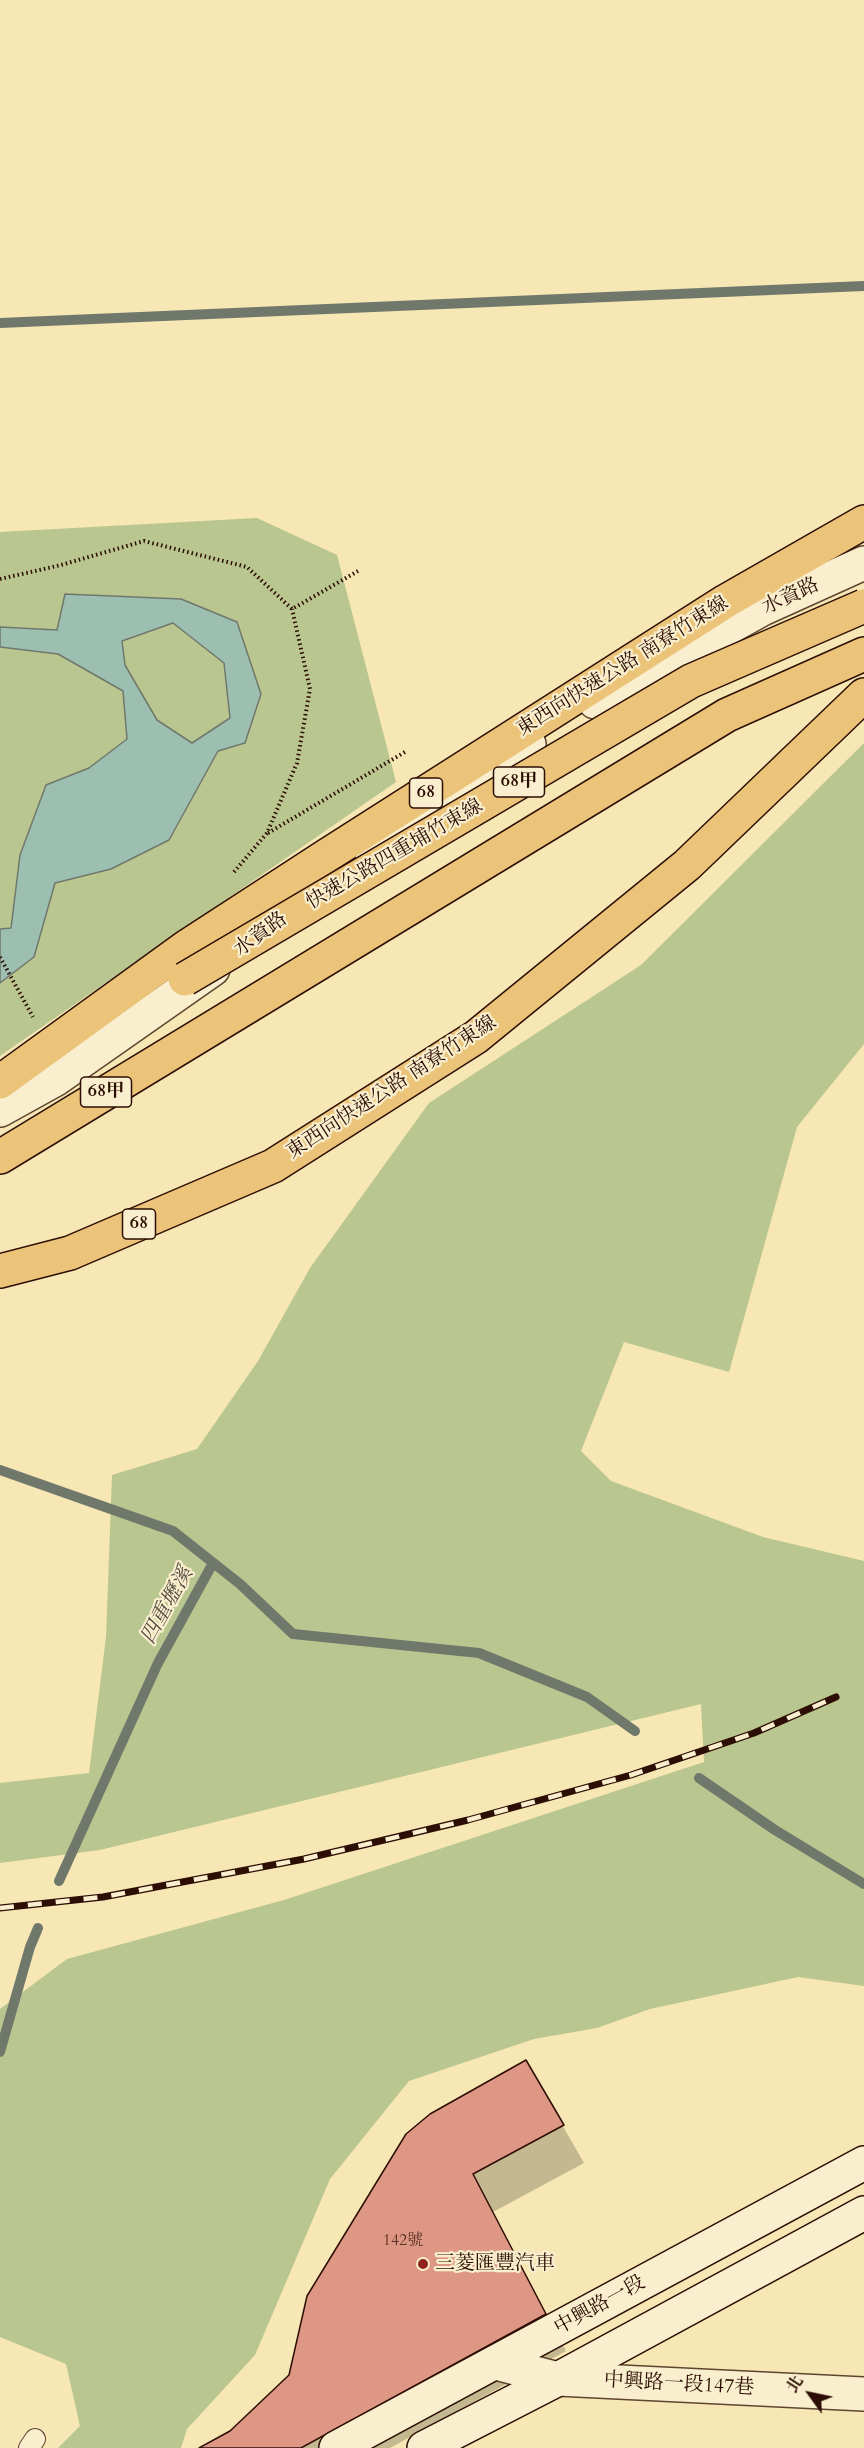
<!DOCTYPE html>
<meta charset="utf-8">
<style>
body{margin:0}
#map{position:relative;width:864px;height:2448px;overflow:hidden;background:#f6e7b4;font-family:Cardo,"Noto Serif TC",serif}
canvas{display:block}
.north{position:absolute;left:780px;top:2364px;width:60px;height:60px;-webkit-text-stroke:4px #f9efce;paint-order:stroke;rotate:303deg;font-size:16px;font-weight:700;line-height:24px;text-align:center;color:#2d0e04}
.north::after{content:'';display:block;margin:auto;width:21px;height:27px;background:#2d0e04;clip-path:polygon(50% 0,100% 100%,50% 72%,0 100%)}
</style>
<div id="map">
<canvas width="864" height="2448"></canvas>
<div class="north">北</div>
</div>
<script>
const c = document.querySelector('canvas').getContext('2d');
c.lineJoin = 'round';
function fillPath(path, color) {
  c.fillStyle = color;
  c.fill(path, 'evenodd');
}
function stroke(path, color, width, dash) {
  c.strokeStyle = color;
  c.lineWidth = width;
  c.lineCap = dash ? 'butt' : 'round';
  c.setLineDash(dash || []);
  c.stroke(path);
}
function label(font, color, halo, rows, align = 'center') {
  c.font = font + ' Cardo,"Noto Serif TC",serif';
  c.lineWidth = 4.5;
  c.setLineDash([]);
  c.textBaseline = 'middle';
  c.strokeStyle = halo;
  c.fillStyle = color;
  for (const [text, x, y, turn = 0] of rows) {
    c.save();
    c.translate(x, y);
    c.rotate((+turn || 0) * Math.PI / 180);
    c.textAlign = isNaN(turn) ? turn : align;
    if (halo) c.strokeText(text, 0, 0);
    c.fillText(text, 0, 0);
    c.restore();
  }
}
const green = new Path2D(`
 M257 518 337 555 396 782 0 1056V532Z
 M864 743V1044L797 1127 729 1372 624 1342 581 1451 611 1481 763 1537 864 1561V1986L798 1977 650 2009 597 2028 534 2039 409 2081 330 2179 255 2355 187 2429 181 2448H58L80 2426 66 2364 0 2337V2009L67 1959 284 1900 704 1762 701 1704 100 1850 0 1863V1783L89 1773 106 1637 112 1475 197 1449 258 1361 310 1268 429 1103 641 965Z`);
const water = new Path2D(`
 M65 594 181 599 237 622 261 694 245 743 218 751 169 840 111 869 55 883 34 957 0 983V929L11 928 20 855 46 785 89 768 127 739 123 691 58 654 0 647V627L57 630ZM173 623 224 663 230 718 192 743 157 720 125 665 122 641Z`);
const shadow = new Path2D(`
 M526 2062 584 2163 493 2212 566 2351 390 2448H202L231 2432 290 2376Z`);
const stream = new Path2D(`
 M0 323 864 286
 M0 1470 173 1531 240 1584 293 1634 479 1653 587 1697 635 1731
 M699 1778 775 1830 864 1884
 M59 1881 158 1663 213 1563
 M0 2052 30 1947 38 1928`);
const building = new Path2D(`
 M526 2060 564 2125 473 2174 546 2314 301 2448H199L230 2431 289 2375 307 2296 406 2134 430 2114Z`);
const path = new Path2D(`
 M0 579 61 565 144 541 247 567 292 609 358 571
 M268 833 405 752
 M234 872 267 833 297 763 310 689 292 609
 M0 957 33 1017`);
const lane = new Path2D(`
 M29 2448 35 2439`);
const street = new Path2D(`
 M595 702 762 609 864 563
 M372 854 529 744
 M0 1110 56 1079 213 969
 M496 2363 558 2379 864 2394`);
const secondary = new Path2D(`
 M336 2448 864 2163
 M424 2448 558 2379 864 2213`);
const highway = new Path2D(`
 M0 1082 186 947 326 856 726 601 864 522
 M0 1157 727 715 864 654
 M0 1271 70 1253 273 1166 476 1037 687 865 864 695`);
const rail = new Path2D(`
 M0 1908 103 1897 304 1859 468 1820 631 1775 754 1733 836 1697`);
const highwayBridge = new Path2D(`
 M185 979 691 681 864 606`);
const markers = [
 [423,2264,6,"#8f2418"]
];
const numberNames = [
 ["142號",403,2241]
];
const shields = [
 [519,782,51],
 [426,793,33],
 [106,1092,51],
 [139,1224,33]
];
const shieldNames = [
 ["68甲",519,782],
 ["68",426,793],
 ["68甲",106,1092],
 ["68",139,1224]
];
const streetNames = [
 ["水資路",791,597,-25],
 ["東西向快速公路 南寮竹東線",623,667,-32],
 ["快速公路四重埔竹東線",395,855,-30],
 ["水資路",261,935,-36],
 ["東西向快速公路 南寮竹東線",392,1088,-33],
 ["中興路一段",600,2306,-29],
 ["中興路一段147巷",679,2385,3]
];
const poiNames = [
 ["三菱匯豐汽車",435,2264]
];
const waterNames = [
 ["四重壢溪",168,1606,-61]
];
fillPath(green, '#bac68f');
fillPath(water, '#9dbfb1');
stroke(water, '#70786c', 1.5);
fillPath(shadow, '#0003');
stroke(stream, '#70786c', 10);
fillPath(building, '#df9785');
stroke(building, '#2d0e04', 1.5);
stroke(lane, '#5f4430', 22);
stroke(street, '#5f4430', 36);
stroke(secondary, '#2d0e04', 36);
stroke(highway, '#2d0e04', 36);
stroke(path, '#2d0e04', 4, [1.5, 3]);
stroke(lane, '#f9efce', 20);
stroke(street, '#f9efce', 33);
stroke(secondary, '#f9efce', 33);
stroke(highway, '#ebc47a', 33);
stroke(rail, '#2d0e04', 7);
stroke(rail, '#f9efce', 4.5, [14]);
stroke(highwayBridge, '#2d0e04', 36, []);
stroke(highwayBridge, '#ebc47a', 33);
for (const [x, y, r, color] of markers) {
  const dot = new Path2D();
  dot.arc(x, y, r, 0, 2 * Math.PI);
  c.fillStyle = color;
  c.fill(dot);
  stroke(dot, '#f9efce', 2);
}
label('16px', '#5a3024', null, numberNames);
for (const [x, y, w] of shields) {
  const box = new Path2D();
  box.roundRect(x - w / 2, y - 15, w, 30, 4.5);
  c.fillStyle = '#f9efce';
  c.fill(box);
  stroke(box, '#2d0e04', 1.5);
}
label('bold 18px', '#2d0e04', null, shieldNames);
label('20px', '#2d0e04', '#f9efce', streetNames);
label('20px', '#2d0e04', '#f9efce', poiNames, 'left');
label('italic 21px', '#544c41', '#f9efce', waterNames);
</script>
